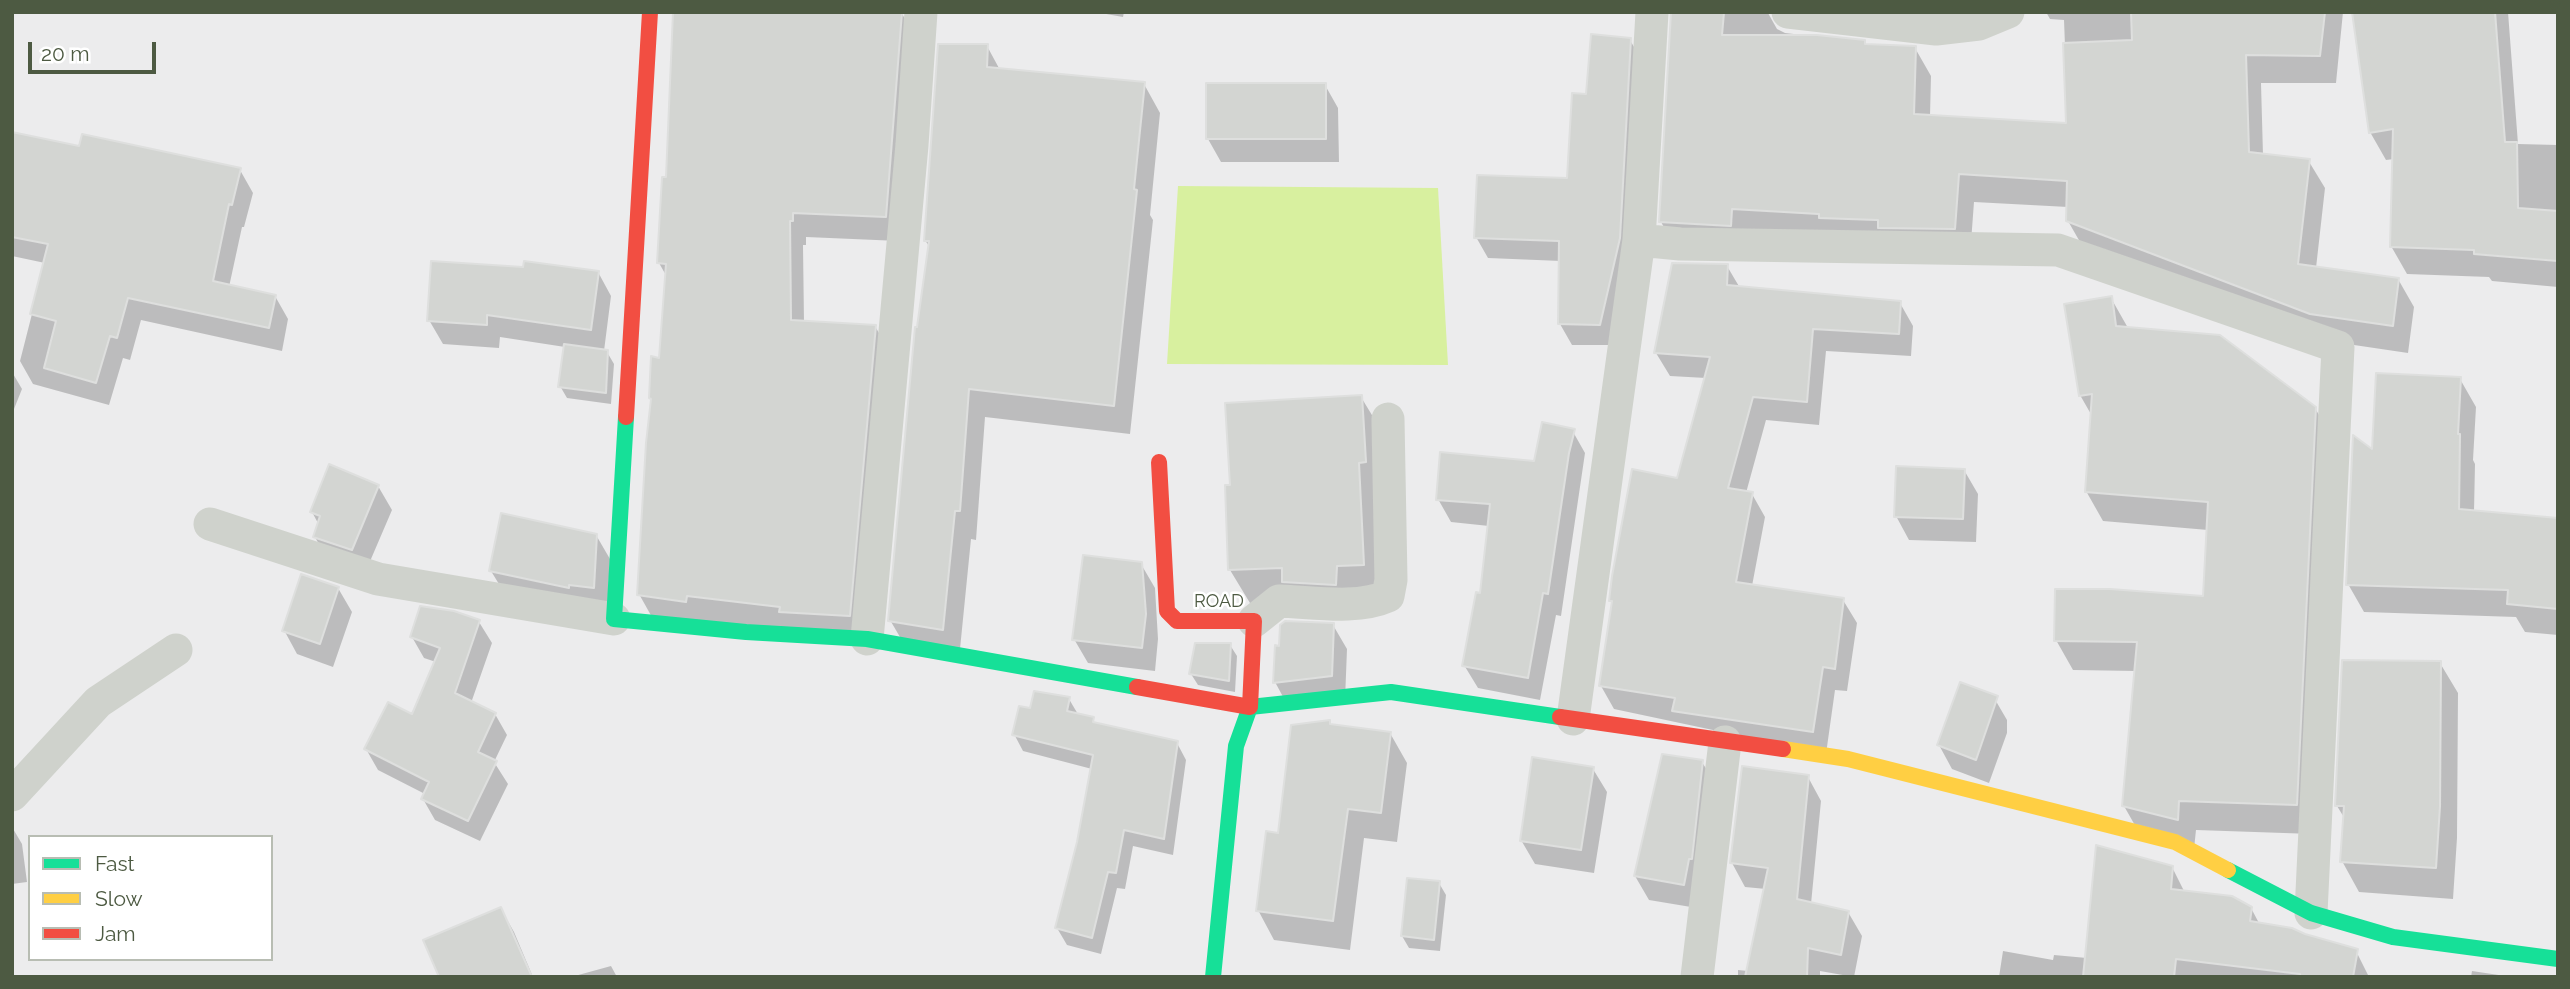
<!DOCTYPE html>
<style>
body{margin:0}
#map{position:relative;width:2570px;height:989px;overflow:hidden;background:#ececed;font-family:Raleway,sans-serif}
canvas{display:block}
.frame{position:absolute;inset:0;border:14px solid #4d5a42;pointer-events:none}
.legend{position:absolute;left:28px;top:835px;width:245px;height:126px;box-sizing:border-box;background:#fff;border:2px solid #b8bdb3;margin:0;padding:9px 12px;list-style:none;font-size:21px;color:#4d5a42}
.legend li{display:flex;align-items:center;gap:14px;height:35px}
.legend b{width:35px;border:2px solid #b8bdb3}
.scale{position:absolute;left:28px;top:42px;width:128px;height:32px;box-sizing:border-box;border:4px solid #4d5a42;border-top:0;padding-left:9px;font-size:21px;line-height:24px;white-space:nowrap;color:#4d5a42;-webkit-text-stroke:5px #fff;paint-order:stroke}
</style>
<div id="map">
<canvas width="2570" height="989"></canvas>
<div class="frame"></div>
<ul class="legend">
<li><b style="height:9px;background:#16e098"></b>Fast</li>
<li><b style="height:9px;background:#ffcf43"></b>Slow</li>
<li><b style="height:9px;background:#f24e42"></b>Jam</li>
</ul>
<div class="scale">20 m</div>
</div>
<script>
const c = document.querySelector('canvas').getContext('2d');
c.lineJoin = 'round';
function fillPath(path, color) {
  c.fillStyle = color;
  c.fill(path, 'evenodd');
}
function stroke(path, color, width, dash) {
  c.strokeStyle = color;
  c.lineWidth = width;
  c.lineCap = dash ? 'butt' : 'round';
  c.setLineDash(dash || []);
  c.stroke(path);
}
function label(font, color, halo, rows, align = 'center') {
  c.font = font + ' Raleway,sans-serif';
  c.lineWidth = 5;
  c.setLineDash([]);
  c.textBaseline = 'middle';
  c.strokeStyle = halo;
  c.fillStyle = color;
  for (const [text, x, y, turn = 0] of rows) {
    c.save();
    c.translate(x, y);
    c.rotate((+turn || 0) * Math.PI / 180);
    c.textAlign = isNaN(turn) ? turn : align;
    if (halo) c.strokeText(text, 0, 0);
    c.fillText(text, 0, 0);
    c.restore();
  }
}
const water = new Path2D(`
 M1178 186 1438 188 1448 365 1167 364Z`);
const shadow = new Path2D(`
 M901 12 915 36 899 241 806 237V245H803L804 322 875 326 889 351 863 640 653 619 639 594 667 277 659 263Z
 M1095 12H1124L1123 17Z
 M1673 12 1768 13 1777 29 1785 33 1864 42 1866 45 1915 48 1931 76 1930 116 2068 125 2064 20 2050 19 2046 12H2343L2336 83H2261L2263 155 2308 160 2325 188 2316 268 2398 279 2414 307 2408 353 2327 341 2084 249 2068 221V207L1974 202 1970 256 1677 250 1661 222Z
 M2354 12H2508L2518 144 2558 145V287L2492 281 2489 277 2407 274 2391 246 2394 159 2386 160 2370 132Z
 M1630 40 1642 61 1632 247 1610 345H1572L1560 324 1561 261 1488 258 1476 237 1569 180 1587 96Z
 M987 46 1000 70 1144 84 1160 113 1150 215 1153 220 1130 434 985 417 976 540 971 539 959 659 907 649 890 620 919 329 930 248 925 240Z
 M1325 85 1338 108 1339 162H1221L1208 139Z
 M12 133 81 148 240 170 253 193 244 227H242L229 287 275 296 288 319 282 351 141 320 130 360 123 358 109 405 33 384 20 361 45 263 12 256Z
 M1727 266 1740 288 1900 303 1913 326 1911 356 1826 351 1819 425 1766 420 1746 493 1752 494 1765 517 1752 586 1843 600 1857 623 1847 691 1835 690 1826 754 1614 709 1601 686 1613 605 1611 600 1678 480 1706 378 1670 376 1656 353Z
 M598 272 611 296 604 351 607 352 614 364 611 404 567 398 560 386 565 347 500 337 499 348 443 344 429 320Z
 M2111 298 2128 328 2315 408 2332 438 2313 834 2196 830 2194 849 2141 836 2124 806 2136 671 2073 670 2056 640 2205 597 2208 530 2103 521 2086 491 2092 416 2080 395Z
 M12 372 22 389 12 414Z
 M2460 379 2476 407 2473 460 2475 464 2474 512 2558 521V635L2525 632 2516 617 2364 612 2348 584 2374 453Z
 M1361 397 1381 430 1382 598 1250 603 1230 570 1232 487Z
 M1572 430 1585 453 1561 616 1556 615 1540 700 1478 688 1464 665 1481 595 1489 526 1451 522 1438 499 1535 463Z
 M1964 470 1978 494 1976 542 1909 540 1896 516Z
 M378 486 392 510 365 573 328 561 315 537 319 525 312 512Z
 M596 535 610 559 607 611 505 594 491 571Z
 M1141 564 1155 588 1158 639 1155 671 1088 663 1074 639Z
 M338 588 352 612 333 667 297 654 284 630Z
 M479 622 492 643 471 703 495 714 507 735 494 762 508 784 480 841 435 820 423 799 425 794 378 770 366 749 413 717 436 662 424 658 412 637Z
 M1333 625 1347 649 1345 700 1288 706 1275 682Z
 M1230 645 1237 656 1235 692 1198 685 1191 674Z
 M2440 663 2458 693 2457 838 2453 899 2359 892 2342 861 2345 819 2337 806Z
 M1993 696 2007 720V733L1989 783 1952 769 1939 745Z
 M1069 699 1079 716 1078 721 1177 743 1186 760 1173 855 1133 846 1125 889 1117 888 1101 954 1067 945 1057 928 1079 842 1092 769 1023 751 1014 734 1031 710Z
 M1329 722 1331 726 1390 733 1407 763 1397 842 1364 838 1350 950 1274 940 1258 910 1280 835Z
 M1702 762 1716 785 1697 908 1649 900 1635 876Z
 M1593 769 1607 792 1594 873 1535 864 1521 840Z
 M1808 777 1821 801 1811 904 1848 912 1862 936 1854 977 1820 971V977H1738V970L1748 971 1766 889 1745 887 1732 863Z
 M12 827 22 844 27 882 12 884Z
 M2172 867 2185 893 2251 908 2260 925 2356 951 2369 977H1999L2003 951 2053 960 2054 955 2087 958Z
 M1439 883 1446 895 1440 951 1409 948 1402 936Z
 M501 909 514 932 533 977H441Z
 M611 966 617 977H571Z
 M2472 971 2512 977H2471Z`);
const building = new Path2D(`
 M673 12H902L886 217 793 213V221H790L791 320 876 325 850 616 779 612 780 607 687 596 686 602 637 595 646 443 651 399 649 398 651 356 659 358 666 264 657 263 662 177H666Z
 M1671 12H1724L1722 35H1817L1865 40V44L1916 46 1914 114 2066 123 2063 43 2132 40 2131 12H2325L2320 56 2246 55 2249 152 2310 159 2298 264 2399 278 2393 326 2310 314 2066 221 2067 181 1959 174 1955 229 1878 228V220L1819 218V214L1732 209 1731 226 1659 222Z
 M2352 12H2495L2505 142H2517L2518 208 2558 211V261L2474 254V250L2390 247 2393 129 2369 133Z
 M1591 34 1631 38 1620 238 1600 325 1558 324 1559 241 1474 238 1477 175 1567 178 1572 93 1586 94Z
 M938 44H988L987 67 1145 82 1134 189 1137 190 1114 406 969 389 960 511H955L943 630 888 621 915 327H917L929 241H924Z
 M1206 83H1326V139H1206Z
 M12 132 79 146 82 134 241 168 232 205 229 204 213 281 276 295 269 328 128 298 117 338 110 336 96 383 44 368 56 321 30 314 48 244 12 237Z
 M431 261 523 267 524 261 599 271 591 330 487 315V325L427 321Z
 M1672 263 1728 264 1727 285 1901 301 1899 334 1813 329 1807 402 1753 397 1728 488 1753 492 1736 582 1844 598 1835 669 1823 667 1813 732 1672 711 1675 698 1599 686 1612 601H1609L1612 576 1632 469 1677 478 1710 357 1654 353Z
 M2112 296 2116 326 2220 335 2316 407 2297 805 2179 801 2178 820 2122 806 2137 642 2054 641 2055 589H2110L2203 596 2208 502 2085 492 2092 394 2079 396 2064 304Z
 M564 344 608 350 606 393 558 387Z
 M2376 373 2461 377 2458 434H2460L2459 509 2558 518V609L2507 604 2508 590 2346 585 2353 435 2372 449Z
 M1362 395 1366 462 1359 463 1364 565 1337 566 1336 585 1282 582V568L1228 570 1225 485H1230L1225 403Z
 M1542 422 1575 429 1569 453 1548 594 1543 593 1528 678 1462 666 1476 592 1480 593 1490 504 1436 500 1440 452 1534 461Z
 M329 464 379 485 352 550 313 537 320 516 310 512Z
 M1896 466 1965 469 1963 519 1894 517Z
 M501 513 597 534 594 588 569 585V588L489 571Z
 M1083 555 1142 562 1146 614 1142 648 1072 640Z
 M301 574 339 587 320 644 282 631Z
 M420 606 454 611 480 620 455 693 496 713 478 752 497 761 468 821 421 799 429 782 364 749 388 702 412 714 440 648 410 637Z
 M1285 621 1334 623 1332 676 1273 683 1275 645 1279 646 1280 625Z
 M1195 643H1231L1229 681 1189 674Z
 M2342 660 2441 661 2440 806 2436 868 2340 862 2344 806H2335Z
 M1960 682 1998 696 1976 760 1937 745Z
 M1034 691 1070 697 1067 711 1094 717 1093 722 1178 741 1164 839 1124 830 1116 873 1108 872 1092 938 1055 928 1077 842 1093 755 1012 735 1019 706 1030 708Z
 M1330 720V724L1391 732 1381 813 1348 809 1333 921 1256 911 1266 831 1278 833 1291 725Z
 M1662 754 1703 760 1692 859H1689L1684 885 1634 876Z
 M1532 757 1594 767 1581 850 1520 841Z
 M1742 766 1809 775 1797 899 1849 911 1841 955 1808 948 1807 977H1745L1768 868 1730 863Z
 M2096 845 2173 866 2171 889 2232 896 2252 907 2250 921 2292 928 2305 934 2358 949 2353 977H2300V974L2176 959 2174 977H2083Z
 M1407 878 1440 881 1434 940 1401 936Z
 M501 907 532 977H439L423 940Z`);
const street = new Path2D(`
 M1652 12 1639 240 1680 244 2058 250 2338 347 2311 913
 M1788 12 1936 29 1979 24 2008 12
 M210 524 378 579 614 619
 M1254 621 1279 601C1313 602 1357 610 1388 596L1391 580 1388 419
 M867 639 912 145 921 12
 M1573 719 1639 240
 M12 795 98 702 176 650
 M1697 977 1725 742`);
const fast = new Path2D(`
 M626 417 614 619 746 632 867 639 1137 687
 M2228 870 2311 913 2393 937 2558 959
 M1213 977 1236 746 1250 707 1391 692 1560 717`);
const slow = new Path2D(`
 M1783 749 1848 759 2175 842 2228 870`);
const jam = new Path2D(`
 M626 417 650 12
 M1137 687 1250 707 1254 621H1177L1167 611 1159 462
 M1560 717 1783 749`);
const streetNames = [
 ["ROAD",1219,602]
];
fillPath(water, '#d8f09f');
fillPath(shadow, '#0003');
fillPath(building, '#d3d5d2');
stroke(building, '#dedfde', 2);
stroke(street, '#cfd2cc', 33);
stroke(fast, '#16e098', 16);
stroke(slow, '#ffcf43', 16);
stroke(jam, '#f24e42', 16);
label('18px', '#4d5a42', '#fff', streetNames);
</script>
